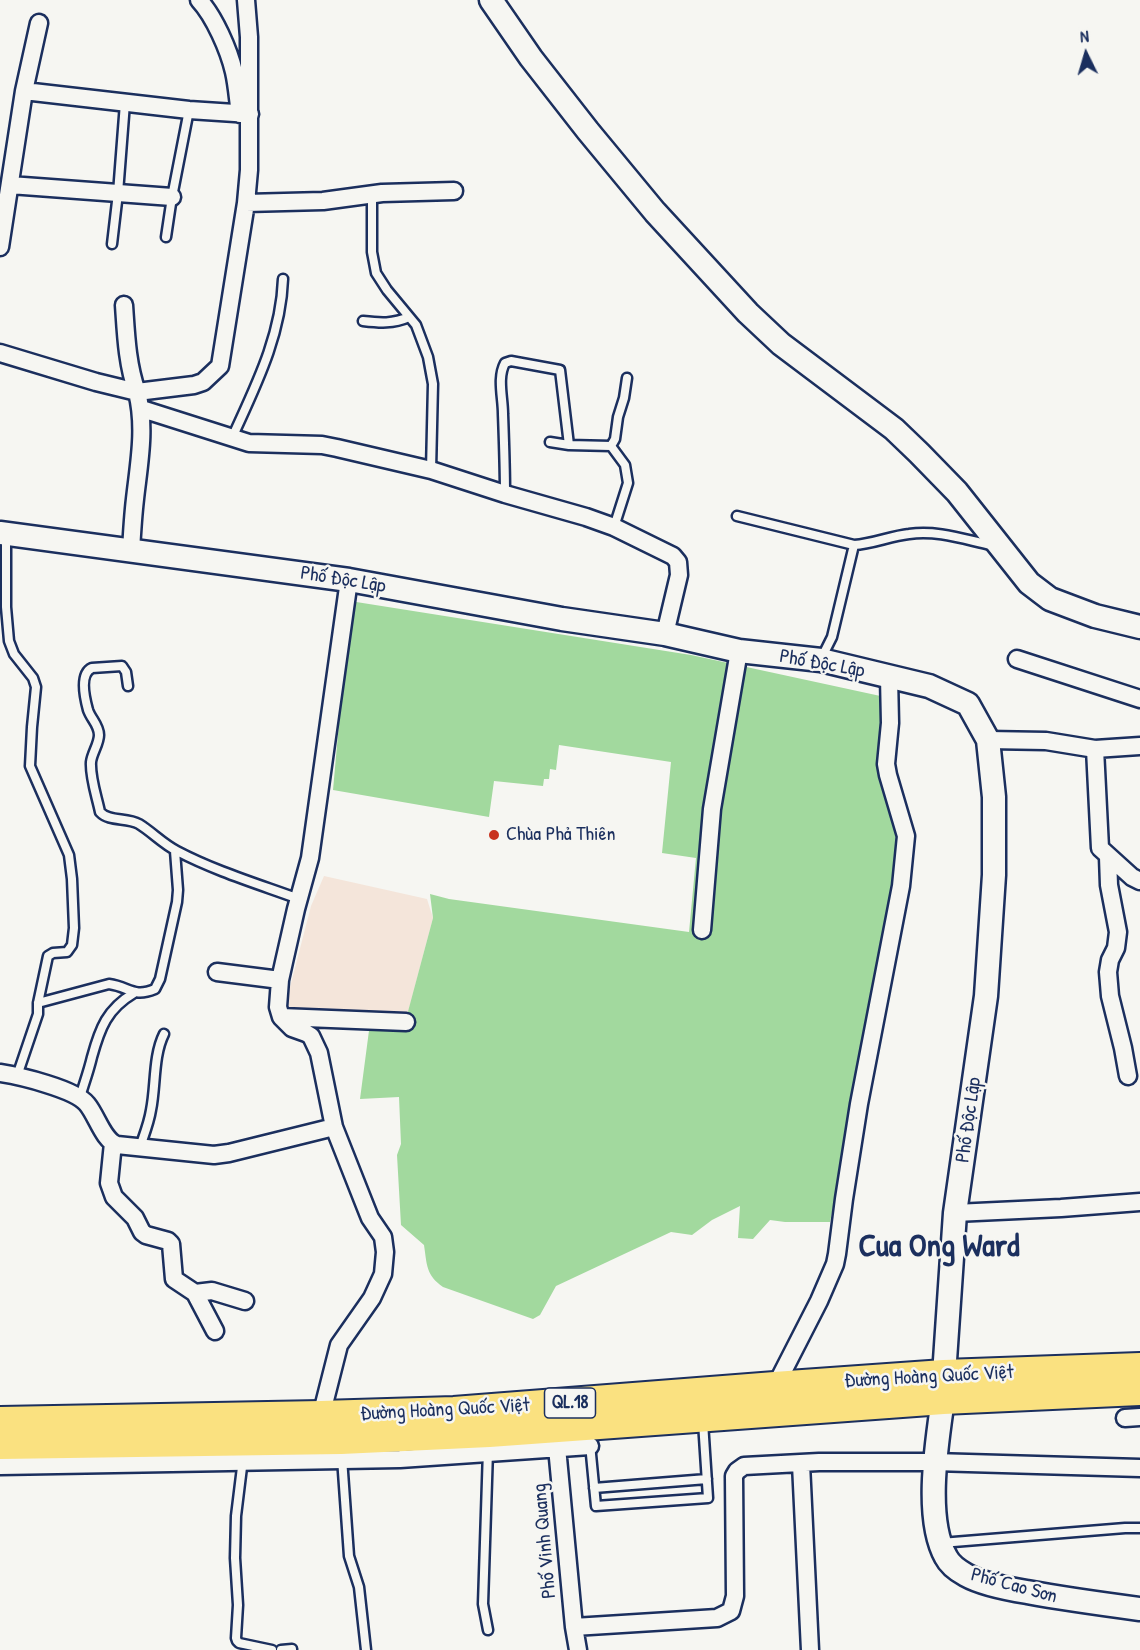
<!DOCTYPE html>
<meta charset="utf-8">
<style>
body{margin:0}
#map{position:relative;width:1140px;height:1650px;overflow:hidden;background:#f6f6f2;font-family:"Patrick Hand",sans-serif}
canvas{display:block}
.north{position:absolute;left:1056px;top:24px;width:60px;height:60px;-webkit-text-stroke:4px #f6f6f2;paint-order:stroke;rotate:355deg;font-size:16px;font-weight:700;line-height:24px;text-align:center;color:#1b2f5e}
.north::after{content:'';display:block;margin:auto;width:21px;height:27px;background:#1b2f5e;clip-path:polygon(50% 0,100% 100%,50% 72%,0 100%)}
</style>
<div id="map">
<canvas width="1140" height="1650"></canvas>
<div class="north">N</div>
</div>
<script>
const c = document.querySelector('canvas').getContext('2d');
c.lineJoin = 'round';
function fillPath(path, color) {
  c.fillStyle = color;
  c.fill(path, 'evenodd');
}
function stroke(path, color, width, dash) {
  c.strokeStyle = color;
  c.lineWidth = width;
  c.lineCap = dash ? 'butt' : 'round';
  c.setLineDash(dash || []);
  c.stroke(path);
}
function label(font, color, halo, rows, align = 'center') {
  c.font = font + ' "Patrick Hand",sans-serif';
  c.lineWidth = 5;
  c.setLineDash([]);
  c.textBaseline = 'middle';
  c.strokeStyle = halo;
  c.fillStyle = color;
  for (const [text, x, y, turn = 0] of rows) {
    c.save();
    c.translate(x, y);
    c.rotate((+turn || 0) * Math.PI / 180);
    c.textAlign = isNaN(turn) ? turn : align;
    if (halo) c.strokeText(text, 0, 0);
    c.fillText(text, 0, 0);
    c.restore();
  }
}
const built = new Path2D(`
 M324 876 427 899 433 918 406 1020 293 1013 287 1004 289 991 311 906Z`);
const green = new Path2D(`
 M350 601 691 655 885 697 900 833 899 867 881 973 830 1222H785L770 1220 753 1239 738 1238 740 1206 712 1220 692 1235 671 1232 556 1286 540 1315 533 1319 443 1287C426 1275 427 1265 424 1245L401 1225 397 1155 401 1144 399 1097 360 1099 370 1023 406 1019 433 918 430 894 449 899 689 932 696 858 662 853 671 762 559 745 556 770 550 769 549 779H544L543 786 494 781 489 817 333 790Z`);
const lane = new Path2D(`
 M372 195V252L376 273 387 290 416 325 428 357 433 384 431 470
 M166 237 172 197 189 110
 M112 244 118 193 125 103
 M363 321C380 323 393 324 409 317
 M232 438C255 387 281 337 283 279
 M550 442 569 445 611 446
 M505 494C505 467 504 441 503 414 503 397 497 378 505 363L511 361 560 370 569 445
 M737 516 854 545C873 544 890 536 909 534 937 530 963 539 991 545
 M614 527 628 483 625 465 611 446 615 439 618 417 624 398 627 378
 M6 536V607L9 641 14 654 33 678 36 687 32 727 30 766 69 855 72 879 74 928 72 945 67 952 53 953 48 956 38 1003V1014L17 1076
 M821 659 832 637 854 545
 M128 686 126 672 122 666 92 668C79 674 85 699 88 710 91 719 99 725 99 735 99 744 92 753 91 762 90 778 97 797 100 812 109 822 127 817 139 824 152 832 163 844 177 851 215 871 258 884 299 899
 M38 1003 109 984C130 987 133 998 155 989L160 979 177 902 178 890 175 851
 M80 1097C84 1084 89 1070 92 1057 100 1028 107 1009 134 993
 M140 1147C144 1135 149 1123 151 1110 156 1086 153 1056 164 1034
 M590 1444 596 1506 708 1498 703 1422
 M342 1458 349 1556 359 1587 366 1650
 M243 1459 236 1516 235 1558 238 1605 236 1638 237 1641 239 1643 272 1650
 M594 1488 707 1479
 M941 1543 1125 1528H1140
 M488 1630 483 1604 488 1450
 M281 1650 292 1649`);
const street = new Path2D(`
 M199 0C214 16 229 50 234 72 237 85 238 100 240 114
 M24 91 189 110 250 114
 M10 185 172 197
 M246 203 323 201 382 193 454 191
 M0 247 24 91 39 23
 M124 305C126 334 127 364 137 392
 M0 353 96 382 137 392
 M142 409 249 443 322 445 337 448 431 470 505 494 586 517 614 527 673 556 678 562 679 575 665 634
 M131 551C132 533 133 516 135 499 139 463 146 428 137 392L194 385 203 382 220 366 246 203 249 170V37L246 0
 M1017 659 1140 699
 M988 740 1046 741 1095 749 1140 746
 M1095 749 1100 848 1132 877 1140 881
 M1108 857 1109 885 1118 932 1116 948 1110 960 1108 972 1110 996 1123 1048 1128 1076
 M702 930 712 809 739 651
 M217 972 280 980
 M281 1017 406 1022
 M0 1073C20 1076 75 1089 87 1104 97 1116 103 1140 117 1145L214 1155 229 1153 334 1127
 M113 1143 109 1183 114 1197 135 1218 142 1232 146 1235 168 1241 171 1244 174 1279 195 1293 215 1331
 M955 1213 1061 1208 1140 1202
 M195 1293 212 1291 245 1301
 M775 1387 819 1301 835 1264 837 1254 844 1199 859 1104 901 886 906 836 888 775 886 764 890 723 889 677
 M321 1416 339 1345 372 1298 383 1274 385 1252 383 1237 370 1218 366 1208 334 1127 319 1053 311 1036 306 1033 292 1028 281 1017 278 1007 280 980 284 962 296 909 310 858 349 580
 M1125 1418 1140 1417
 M556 1437 574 1627 578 1650
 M801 1464 810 1650
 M0 1466 400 1459 590 1446
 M574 1627 717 1618 731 1611 735 1596 734 1476 737 1471 744 1466 819 1462H934L1140 1468`);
const secondary = new Path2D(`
 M491 0 531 58 588 131 655 212 748 313 781 344 894 429 919 453 957 492 1029 583 1050 599 1095 616 1140 627
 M0 533 349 580 562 619 665 634 739 651 821 660 929 686 968 704 988 740 994 797V875L986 996 955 1213 944 1375
 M943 1399C937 1442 924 1518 946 1557 950 1565 957 1570 966 1575 982 1584 1008 1589 1027 1592 1065 1599 1102 1604 1140 1609`);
const highway = new Path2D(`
 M0 1422 321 1416 454 1412 775 1387 944 1375 1140 1368
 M0 1444 341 1439 489 1432 943 1399 1140 1390`);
const markers = [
 [494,835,6,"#c8321e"]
];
const shields = [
 [570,1403,51]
];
const shieldNames = [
 ["QL.18",570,1403]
];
const streetNames = [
 ["Phố Độc Lập",343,580,9],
 ["Phố Độc Lập",822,664,10],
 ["Phố Độc Lập",969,1120,-82],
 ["Đường Hoàng Quốc Việt",929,1377,-3],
 ["Đường Hoàng Quốc Việt",445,1410,-3],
 ["Phố Vinh Quang",545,1541,-95],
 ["Phố Cao Sơn",1014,1586,15]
];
const poiNames = [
 ["Chùa Phả Thiên",506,835]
];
const townNames = [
 ["Cua Ong Ward",939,1247]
];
fillPath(built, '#f4e5da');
fillPath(green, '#a2d99e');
stroke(lane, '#1b2f5e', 13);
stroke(street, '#1b2f5e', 21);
stroke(secondary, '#1b2f5e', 27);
stroke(highway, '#1b2f5e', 34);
stroke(lane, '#f6f6f2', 8);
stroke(street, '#f6f6f2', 16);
stroke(secondary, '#f6f6f2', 22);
stroke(highway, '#fae180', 30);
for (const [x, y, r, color] of markers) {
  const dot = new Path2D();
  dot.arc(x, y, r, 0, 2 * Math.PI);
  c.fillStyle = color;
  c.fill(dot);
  stroke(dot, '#f6f6f2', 2);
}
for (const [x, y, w] of shields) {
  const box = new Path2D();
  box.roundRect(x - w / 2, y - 15, w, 30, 4.5);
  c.fillStyle = '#f6f6f2';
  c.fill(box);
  stroke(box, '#1b2f5e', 1.5);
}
label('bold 18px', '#1b2f5e', null, shieldNames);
label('20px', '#1b2f5e', '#f6f6f2', streetNames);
label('20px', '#1b2f5e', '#f6f6f2', poiNames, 'left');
label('bold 32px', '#1b2f5e', '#f6f6f2', townNames);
</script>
